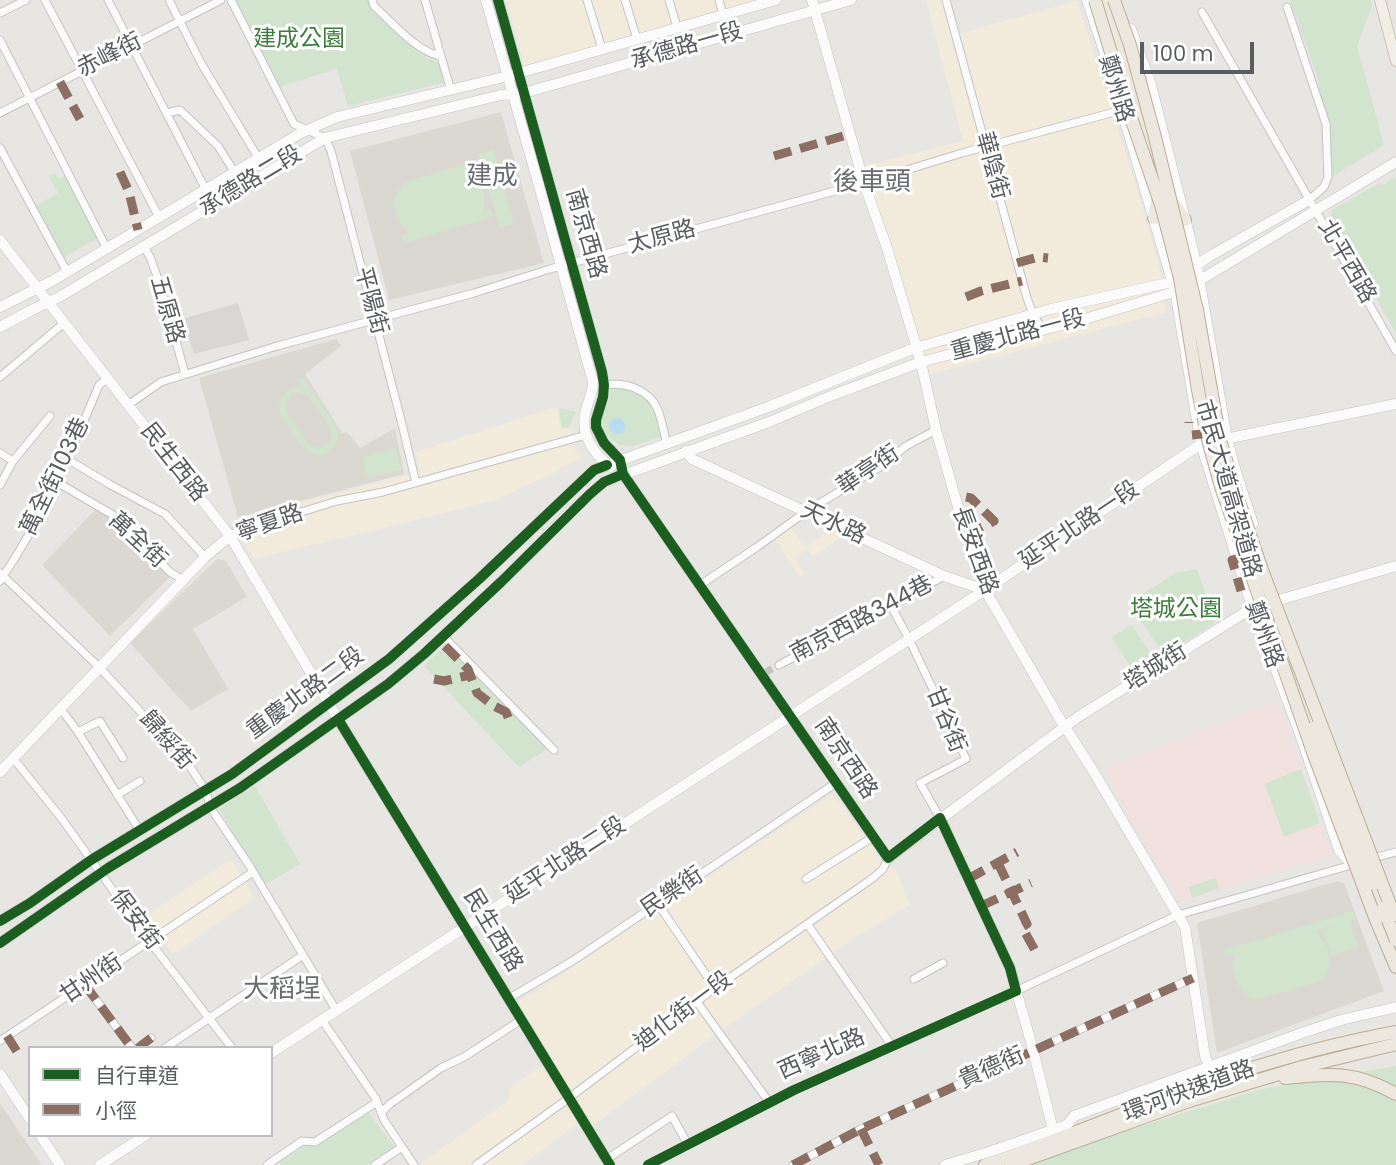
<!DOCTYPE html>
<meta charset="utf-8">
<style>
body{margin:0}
#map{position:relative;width:1396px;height:1165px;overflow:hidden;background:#e8e6e2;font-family:Poppins,"Noto Sans TC",sans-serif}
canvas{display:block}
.legend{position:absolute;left:28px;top:1046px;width:245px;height:91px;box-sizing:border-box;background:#fff;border:2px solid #bdbebf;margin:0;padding:9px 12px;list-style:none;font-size:21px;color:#595c60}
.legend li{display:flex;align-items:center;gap:14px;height:35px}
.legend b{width:35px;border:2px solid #bdbebf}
.scale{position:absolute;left:1140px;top:42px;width:114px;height:32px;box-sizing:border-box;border:4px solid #595c60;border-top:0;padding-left:9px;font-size:21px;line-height:24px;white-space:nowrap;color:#595c60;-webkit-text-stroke:5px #fff;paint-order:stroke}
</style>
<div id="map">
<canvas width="1396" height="1165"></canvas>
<ul class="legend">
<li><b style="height:9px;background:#1b5e20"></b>自行車道</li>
<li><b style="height:9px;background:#8d6e63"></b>小徑</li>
</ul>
<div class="scale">100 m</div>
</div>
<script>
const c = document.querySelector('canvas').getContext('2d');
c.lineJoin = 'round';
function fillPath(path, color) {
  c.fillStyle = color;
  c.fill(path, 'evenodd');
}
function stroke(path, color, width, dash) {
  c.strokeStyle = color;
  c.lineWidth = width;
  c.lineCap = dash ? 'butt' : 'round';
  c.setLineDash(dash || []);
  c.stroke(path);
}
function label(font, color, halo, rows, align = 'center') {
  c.font = font + ' Poppins,"Noto Sans TC",sans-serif';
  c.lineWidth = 6;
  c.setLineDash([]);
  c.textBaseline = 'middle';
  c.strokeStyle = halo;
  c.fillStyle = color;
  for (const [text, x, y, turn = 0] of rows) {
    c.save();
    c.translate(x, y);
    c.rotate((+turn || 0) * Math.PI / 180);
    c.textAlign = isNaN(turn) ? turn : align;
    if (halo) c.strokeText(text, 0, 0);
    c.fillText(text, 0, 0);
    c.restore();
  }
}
const commercial = new Path2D(`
 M506 0H624L636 40 526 71Z
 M627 0H667L676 28 639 39Z
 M671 0H753L754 6 679 27Z
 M926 0H944L954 35 1077 1 1138 192 1162 277 1166 312 927 375 863 166 963 141Z
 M556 407 561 429 570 428 575 450 581 457 552 474 493 501 254 559 230 521 420 472 416 452Z
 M791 528 805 548 829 530 842 536 817 554 812 556 807 549 794 558 805 574 800 577 775 539Z
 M831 795 836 798 888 869 895 868 910 905 857 936 715 1035 592 1126 586 1117 522 1165H419L509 1100 510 1088 550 1060 515 1003 538 990Z
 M231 859 254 898 173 954 144 917Z`);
const industrial = new Path2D(`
 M238 303 249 340 194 354 182 319Z`);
const education = new Path2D(`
 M501 112 544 263 389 300 350 151Z
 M336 339 341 346 305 374 342 433 347 432 360 448 395 428 404 474 238 517 199 378Z
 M97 508 112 516 170 577 110 636 42 565Z
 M217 559 226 561 247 597 193 629 228 689 191 711 130 643Z
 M1337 881 1344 883 1384 991 1217 1053 1197 923Z
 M0 1103 42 1165H0Z`);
const medical = new Path2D(`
 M1277 701 1332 855 1180 902 1178 900 1104 773 1106 769Z`);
const green = new Path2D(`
 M233 0H368L371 10 417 52 439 63 444 80 443 83 348 106 337 69 288 84 278 89Z
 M1290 0H1370L1372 6 1357 46 1384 145 1325 181V119L1317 76Z
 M494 150 514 224 499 228 479 154Z
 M461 165C480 174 488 191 483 211L491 209 494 217 404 243 401 235 410 232C392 221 388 196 405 182Z
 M55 173 59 179 67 174 98 238 64 257 34 207 58 193 49 177Z
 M1396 177V333L1330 219 1332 210 1380 183 1382 185Z
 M302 377 337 428C338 435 338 443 332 449 310 471 290 428 280 414 276 399 286 386 302 387L298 381ZM297 392C308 393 312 401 317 409 324 418 342 439 324 446 320 448 316 448 313 447 306 444 290 418 287 411 285 406 286 405 286 400L292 393Z
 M618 387C654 393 653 407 661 437L633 446 620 445 611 439 605 432 602 422V415L609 400 611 388Z
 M559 408 576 412 569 427 562 428Z
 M396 448 401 470 367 478 362 457Z
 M1197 569 1215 623 1164 655 1128 603 1176 573Z
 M1132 625 1153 657 1132 669 1111 637Z
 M447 643 543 742 547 749 519 767 424 666Z
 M1301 769 1320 823 1284 837 1265 784Z
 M255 786 300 864 264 885 219 809Z
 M1215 878 1219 888 1192 898 1189 887Z
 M1354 911 1356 919 1350 921 1358 947 1331 956 1323 930 1340 924 1315 931C1328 944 1337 965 1322 981L1260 999H1255L1249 997 1239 987 1232 970 1234 954 1225 956 1224 950Z
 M1396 1066V1165H1014L1262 1089Z
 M368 1112 395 1147 368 1165H281L279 1163 307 1144 316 1145Z`);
const water = new Path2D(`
 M609 426a8 8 0 1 1 16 0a8 8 0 1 1-16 0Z`);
const streetTunnel = new Path2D(`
 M766 672 779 665`);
const street = new Path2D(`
 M45 0 159 217
 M108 0 206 190
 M169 0 201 63 259 159
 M231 0 294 124 325 138 331 151 401 420 416 483
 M372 0 374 6C392 22 418 53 441 56
 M425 0 451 91
 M587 0 602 49
 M625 0 637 39
 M669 0 677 27
 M719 0 723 15
 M946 0 1027 298 1033 314 1043 330
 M1287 7 1326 124 1328 177 1324 187 1309 200
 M1202 12 1396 351
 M0 13 26 0
 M0 40 107 249
 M0 113 221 0
 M167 113 180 110 218 146 235 173
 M0 148 67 272
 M144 247 150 257 161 287 185 374
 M0 377 64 323
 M604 385C626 382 649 389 658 410 662 421 664 433 667 444
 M128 405 161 382 277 346 474 293 550 269 864 183 962 153 1122 110
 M0 453 13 461
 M67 459 109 484 165 514 205 557
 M55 481 113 515 170 572 183 580
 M0 485 13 461 50 416
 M230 536 236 532 337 501 383 492 586 435
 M0 573 99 667 187 762 206 791 210 807 249 865 336 1010
 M0 581C41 521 71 453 99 385L107 379
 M700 585 757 547 807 511 880 467 906 446 936 430
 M891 606 909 639 966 759 920 783 940 818
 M443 636 554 750
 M779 665 891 606 944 576
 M61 709 78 732 140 831
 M78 732 100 721 123 758
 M13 758 62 819 147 938 232 1048
 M117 795 140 781
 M1370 859 1396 852
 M806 879 873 837
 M658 904 715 988
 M808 925 892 1046
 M914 979 943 963
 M85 985 132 1048
 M508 999 574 960 836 783
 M697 1002 769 1102
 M322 1020 376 1099 384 1120 414 1165
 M0 1041 253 872
 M138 1048 151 1038
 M165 1048 303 955
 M381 1113 390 1104 441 1068 464 1057 521 1020
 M607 1159 672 1116 687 1143
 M267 1165 302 1141 315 1142 377 1102
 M375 1165 402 1147
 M476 1165 569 1098 715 988 873 878 883 869 888 858
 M648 1165 794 1090 1016 991 1178 915 1355 864
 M793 1165 861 1129 1193 978`);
const secondary = new Path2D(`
 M486 0 539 186 593 382C593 394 587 403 585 414 581 435 594 455 611 467
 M498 0 602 372 604 385 603 397 596 420V427L604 443 620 460 623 474 888 858 1078 717 1244 613 1279 600 1396 566
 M812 0 864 183 887 248 921 362 936 430 966 535 985 590 1058 716 1092 769 1185 927 1205 1056 1209 1066
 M1087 0 1109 66
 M1131 29 1151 85 1197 266 1227 439 1237 475 1253 524
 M1120 104 1175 291 1201 444 1253 610 1299 731 1339 850 1353 866
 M0 240 230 536 338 719 610 1165
 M0 307 52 281 299 134 337 117 508 76 776 0
 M0 327 32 310 61 296 325 138 501 95 524 93 851 0
 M686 451 692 459 944 576 985 590
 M0 772 205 557 230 536
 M940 818 1010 968 1032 1046 1053 1130
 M0 921 30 903 91 860 232 774 389 659 479 579 594 470 768 407 915 348 1051 309 1172 282 1210 256 1309 200
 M0 943 108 868 240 788 388 684 424 654 501 582 542 542 549 533 569 513 604 482 769 422 833 395 921 362 1085 319 1187 288 1396 162
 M271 1053 985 590 1201 444 1396 404
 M0 1074 30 1119
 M40 1135 60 1165
 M100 1165 146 1135
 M945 1165 989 1152 1067 1125 1074 1116 1302 1033 1341 1020 1396 1007`);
const primary = new Path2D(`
 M1380 0 1396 61`);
const highway = new Path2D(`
 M1107 0 1114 20 1156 175
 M1170 199 1185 220
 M1154 218 1158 192
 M1376 920 1396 967
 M1285 1078C1330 1073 1355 1071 1396 1094
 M985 1165C1081 1133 1174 1090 1272 1062 1312 1050 1354 1040 1396 1032
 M1011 1165 1189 1101 1302 1067 1396 1044`);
const highwayBridge = new Path2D(`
 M1095 0 1129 112 1161 205 1180 278 1198 390 1208 440 1221 487 1314 755 1376 920
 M1114 0 1130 45 1155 137 1197 310 1220 440 1237 496 1262 570 1394 915
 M1313 728 1374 884
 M1383 908 1396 940`);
const quiet = new Path2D(`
 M60 82 80 119
 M774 156 850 134
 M120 172 129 192 138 230
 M1017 263 1038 257 1048 258
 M966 297 981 291 1022 281
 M1189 422V423
 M1192 435 1202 434
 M966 535 994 521 971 498 966 497
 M1240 558 1232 560 1241 591
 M445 646 468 669 477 693 494 706 506 712 511 725
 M434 679 444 681 470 675
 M998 863 1027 924 1022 927 1037 954
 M968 879 1017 852
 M981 906 1031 883
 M85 985 132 1048
 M7 1036 21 1058
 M138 1048 151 1038
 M861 1129 879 1165
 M793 1165 861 1129 1193 978`);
const cycleway = new Path2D(`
 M498 0 602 372 604 385 603 397 596 420V427L604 443 620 460 623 474 888 858 940 818 1010 968 1016 991 794 1090 648 1165
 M338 719 610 1165
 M0 921 30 903 91 860 232 774 389 659 479 579 594 470 607 465
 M0 943 108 868 240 788 388 684 424 654 501 582 590 494 604 482 623 474`);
const parkNames = [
 ["建成公園",299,40],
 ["塔城公園",1176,610]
];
const streetNames = [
 ["承德路一段",687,47,-16],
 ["赤峰街",110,56,-27],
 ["鄭州路",1115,89,73],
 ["華陰街",991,166,75],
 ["承德路二段",251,182,-31],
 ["南京西路",585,234,74],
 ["太原路",662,238,-15],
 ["北平西路",1346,262,60],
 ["平陽街",370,301,75],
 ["五原路",166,310,74],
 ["重慶北路一段",1018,336,-15],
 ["民生西路",173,463,52],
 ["華亭街",869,471,-34],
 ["萬全街103巷",56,477,-64],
 ["市民大道高架道路",1227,489,74],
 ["寧夏路",270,524,-19],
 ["天水路",833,524,25],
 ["延平北路一段",1080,526,-34],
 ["萬全街",137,541,43],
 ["長安西路",974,551,70],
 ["南京西路344巷",862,620,-28],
 ["鄭州路",1263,635,70],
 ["塔城街",1156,668,-32],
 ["重慶北路二段",306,694,-36],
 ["甘谷街",945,720,68],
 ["歸綏街",166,741,49],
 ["南京西路",845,759,56],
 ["延平北路二段",566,861,-33],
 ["民樂街",673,893,-34],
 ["保安街",135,920,53],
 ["民生西路",492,931,59],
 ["甘州街",92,980,-34],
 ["迪化街一段",684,1012,-37],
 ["西寧北路",822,1055,-24],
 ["貴德街",992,1069,-24],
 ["環河快速道路",1189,1092,-20]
];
const quarterNames = [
 ["建成",492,177],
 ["後車頭",872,183],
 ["大稻埕",282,990]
];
fillPath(commercial, '#f2ebdb');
fillPath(industrial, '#d9d7d3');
fillPath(education, '#dbd8d2');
fillPath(medical, '#f1e1df');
fillPath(green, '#d2e3ce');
fillPath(water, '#b8dcf0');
stroke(streetTunnel, '#c4c4c2', 7, [7, 3.5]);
stroke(street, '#c4c3c3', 9);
stroke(secondary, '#c3c3c2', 11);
stroke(primary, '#cec4b2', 12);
stroke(highway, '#bbac93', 14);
stroke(street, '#fcfbfb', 7);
stroke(secondary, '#fcfbfb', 10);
stroke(primary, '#f0eee6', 10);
stroke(highway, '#ece8df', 12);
stroke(highwayBridge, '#bbac93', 14, []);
stroke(highwayBridge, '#ece8df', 12);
stroke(quiet, '#8d6e63', 9, [18, 9]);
stroke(cycleway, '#1b5e20', 10);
label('23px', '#3c7d3b', '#fff', parkNames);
label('23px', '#595c60', '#fff', streetNames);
label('26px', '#6a6e72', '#fff', quarterNames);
</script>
